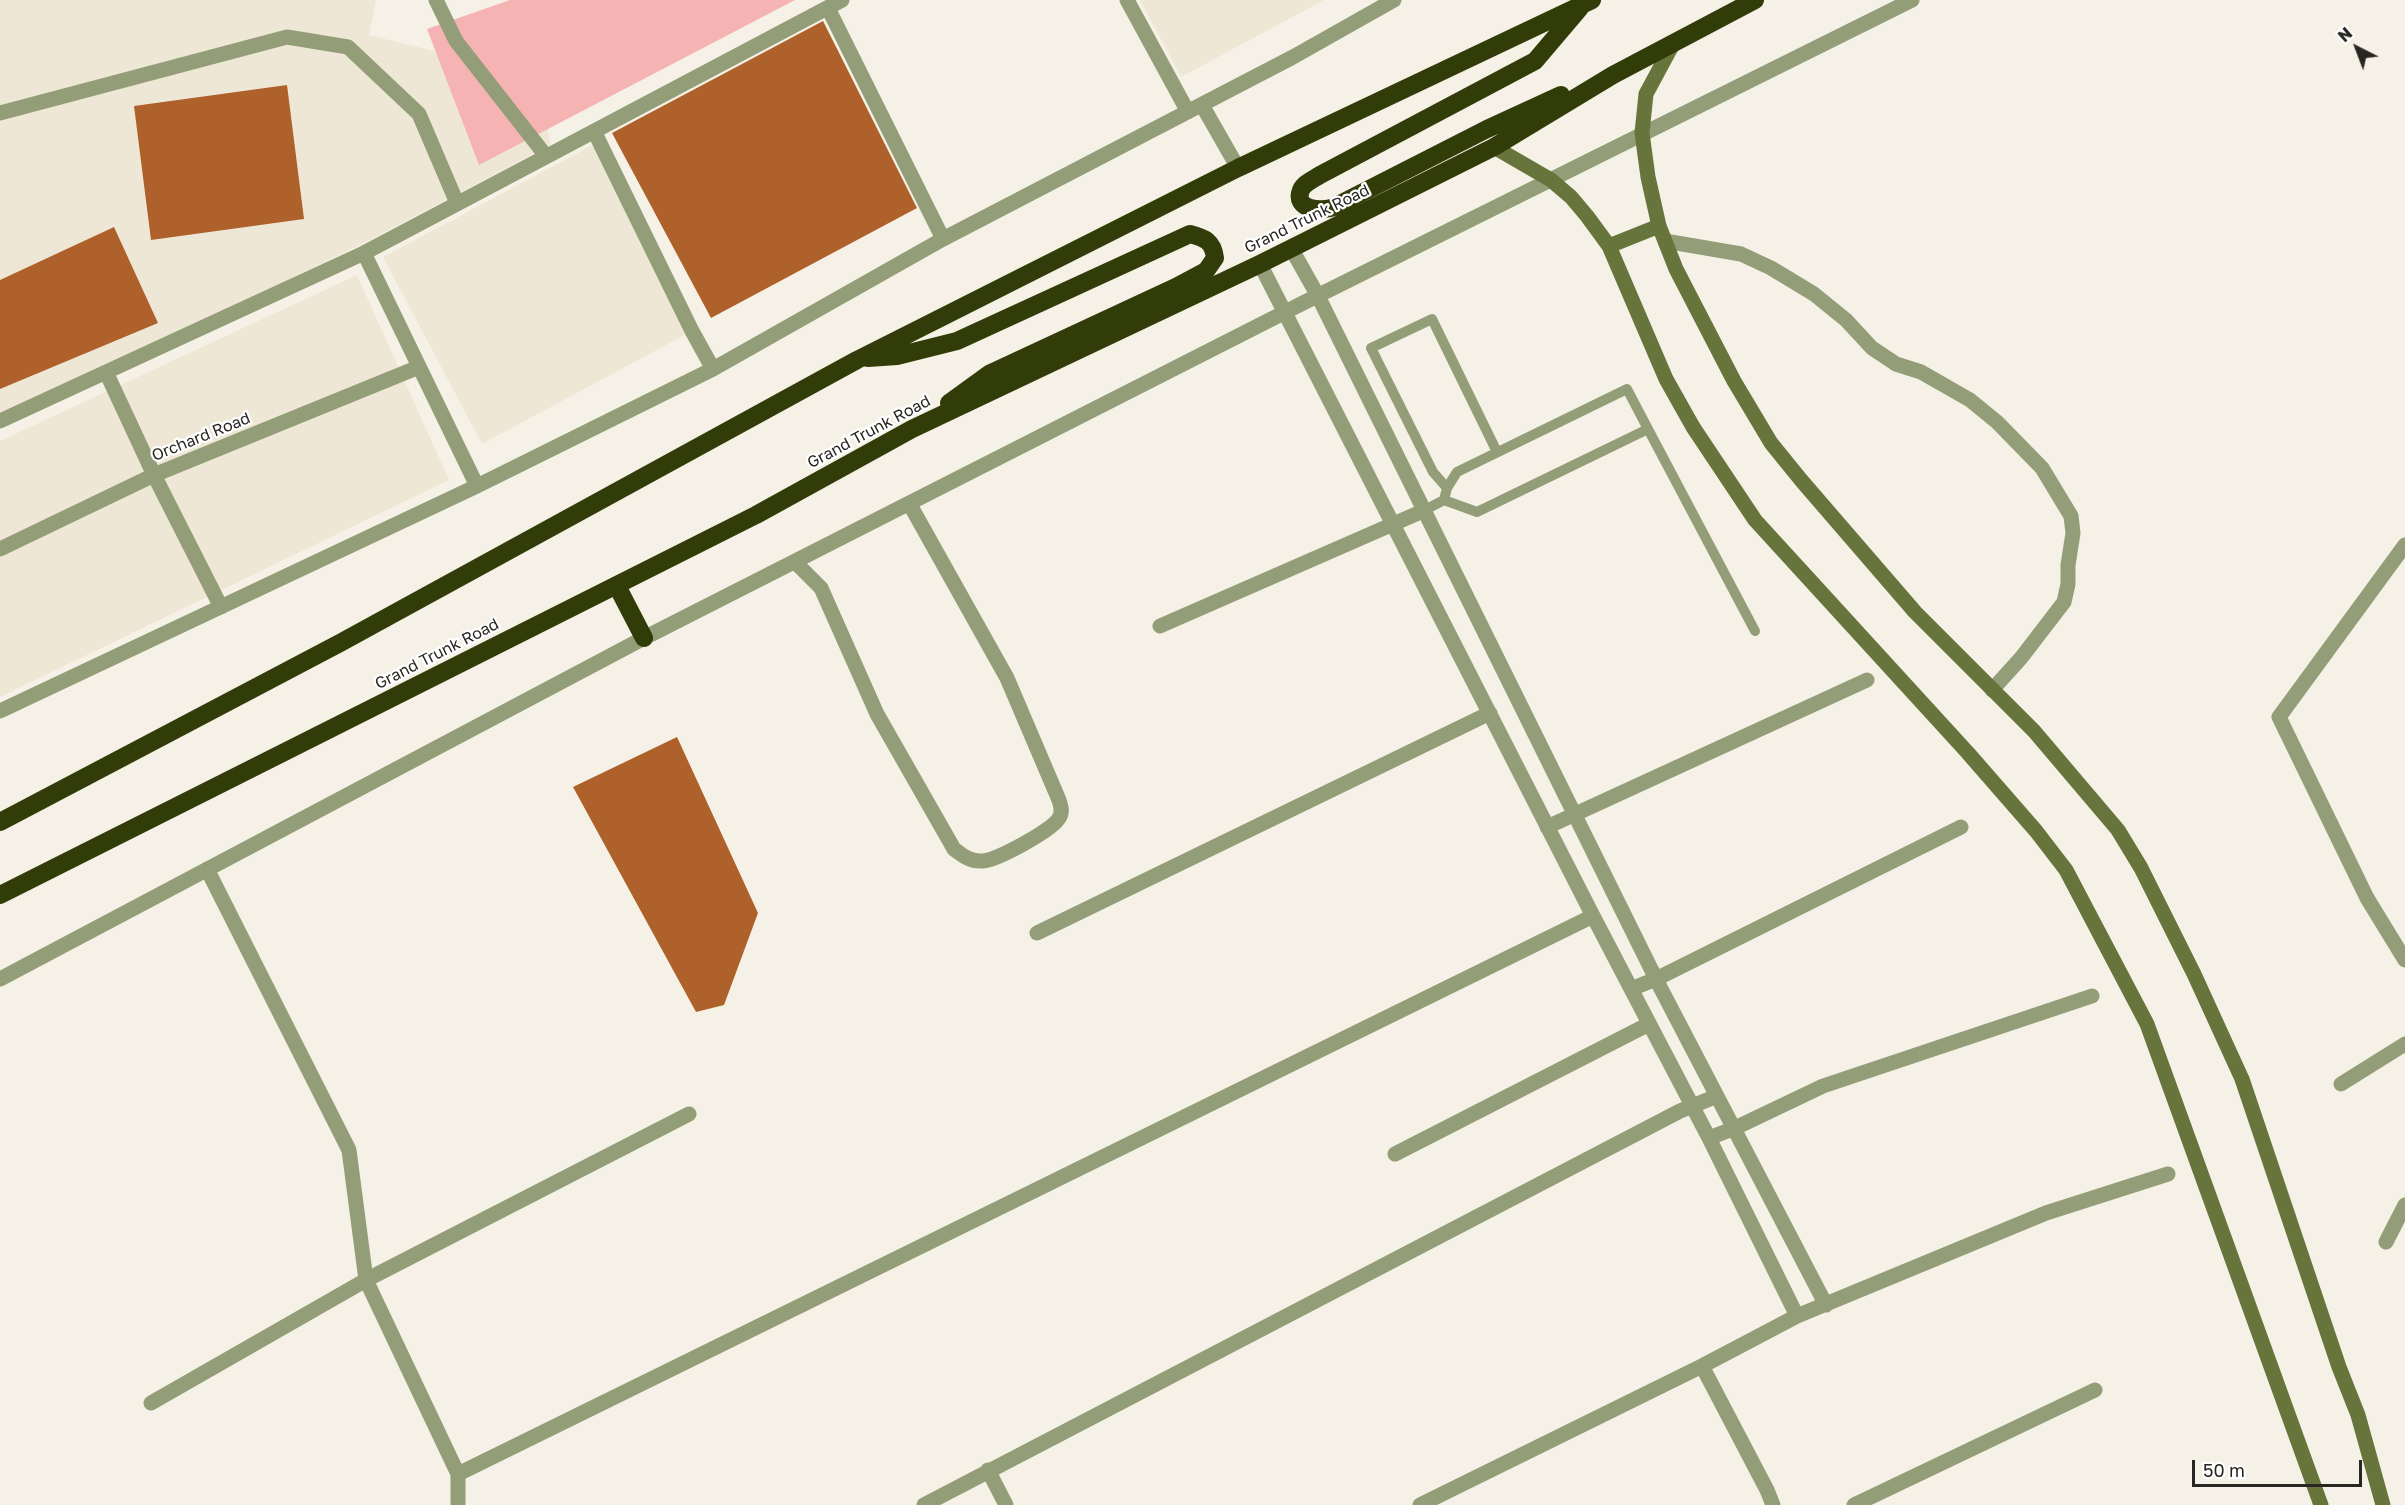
<!DOCTYPE html>
<style>
body{margin:0}
#map{position:relative;width:2405px;height:1505px;overflow:hidden;background:#f6f1e6;font-family:"Golos Text",sans-serif}
canvas{display:block}
.north{position:absolute;left:2327px;top:18px;width:60px;height:60px;-webkit-text-stroke:4px #fff;paint-order:stroke;rotate:318deg;font-size:16px;font-weight:700;line-height:24px;text-align:center;color:#282622}
.north::after{content:'';display:block;margin:auto;width:21px;height:27px;background:#282622;clip-path:polygon(50% 0,100% 100%,50% 72%,0 100%)}
.scale{position:absolute;left:2192px;top:1460px;width:170px;height:27px;box-sizing:border-box;border:3px solid #282622;border-top:0;padding-left:8px;font-size:18px;line-height:21px;white-space:nowrap;color:#282622;-webkit-text-stroke:4px #fff;paint-order:stroke}
</style>
<div id="map">
<canvas width="2405" height="1505"></canvas>
<div class="north">N</div>
<div class="scale">50 m</div>
</div>
<script>
const c = document.querySelector('canvas').getContext('2d');
c.lineJoin = 'round';
function fillPath(path, color) {
  c.fillStyle = color;
  c.fill(path, 'evenodd');
}
function stroke(path, color, width, dash) {
  c.strokeStyle = color;
  c.lineWidth = width;
  c.lineCap = dash ? 'butt' : 'round';
  c.setLineDash(dash || []);
  c.stroke(path);
}
function label(font, color, halo, rows, align = 'center') {
  c.font = font + ' "Golos Text",sans-serif';
  c.lineWidth = 4.5;
  c.setLineDash([]);
  c.textBaseline = 'middle';
  c.strokeStyle = halo;
  c.fillStyle = color;
  for (const [text, x, y, turn = 0] of rows) {
    c.save();
    c.translate(x, y);
    c.rotate((+turn || 0) * Math.PI / 180);
    c.textAlign = isNaN(turn) ? turn : align;
    if (halo) c.strokeText(text, 0, 0);
    c.fillText(text, 0, 0);
    c.restore();
  }
}
const built = new Path2D(`
 M0 0H376L369 35 450 55 548 127 550 145 362 244 0 418Z
 M1140 0H1324L1181 77Z
 M593 145 692 331 482 444 383 257Z
 M357 275 449 480 0 697V441Z`);
const green = new Path2D(`
 M510 0H795L479 165 427 29Z`);
const building = new Path2D(`
 M823 21 917 208 711 318 612 133Z
 M287 85 304 219 151 240 134 106Z
 M114 227 158 323 0 389V280Z
 M677 737 758 913 724 1005 696 1012 573 787Z`);
const lane = new Path2D(`
 M1648 429 1755 631
 M1447 488 1433 472 1371 348 1432 319 1497 452
 M1423 511 1444 500 1477 512 1648 429 1627 389 1457 472 1447 488 1444 500`);
const street = new Path2D(`
 M436 0 456 41 546 156
 M1127 0 1188 112
 M828 8 943 239
 M1202 105 1238 168
 M0 113 287 37 348 47 419 114 457 203
 M594 131 692 331 713 369
 M1665 241 1741 254 1771 268 1814 294 1846 320 1872 348 1896 364 1921 372 1970 400 1997 422 2042 468 2071 516 2073 533 2068 565V584L2064 602 2021 658 1992 690
 M1291 248 1318 296 1659 985 1826 1305
 M364 253 477 486
 M1260 264 1593 916 1709 1138 1797 1316
 M106 372 154 475 221 607
 M0 421 364 253 842 0
 M2405 545 2279 717 2367 898 2405 960
 M0 549 154 475 419 367
 M795 562 821 588 877 714 954 849C963 856 971 862 983 861 997 860 1053 830 1059 818 1063 812 1061 806 1059 800L1007 678 909 503
 M1160 626 1423 511
 M0 711 477 486 713 369 943 239 1293 57 1394 0
 M1547 827 1867 680
 M207 869 349 1150 366 1280 458 1474V1505
 M1037 933 1490 713
 M0 979 644 638 1305 302 1912 0
 M1631 989 1656 979 1961 827
 M2341 1084 2405 1044
 M1709 1138 1735 1128 1823 1086 2092 996
 M1395 1154 1649 1024
 M2386 1242 2405 1205
 M1702 1366 1767 1490 1773 1505
 M151 1403 366 1280 689 1114
 M988 1470 1006 1505
 M458 1474 1593 916
 M924 1505 1680 1111 1717 1096
 M1420 1505 1702 1366 1797 1316 2046 1213 2168 1174
 M1854 1505 2095 1390`);
const secondary = new Path2D(`
 M1674 42 1646 94 1642 133 1648 177 1659 226 1676 269 1734 381 1771 443 1801 480 1915 612 2034 731 2118 830 2141 868 2194 974 2242 1079 2339 1367 2358 1415 2383 1505
 M1494 147 1551 180 1571 197 1587 216 1609 246 1666 379 1693 427 1755 520 1968 753 2036 831 2066 870 2147 1024 2321 1505
 M1609 246 1659 226`);
const highway = new Path2D(`
 M1561 95 1487 129 1334 207C1322 212 1293 210 1301 190 1304 183 1314 179 1320 175L1535 61 1580 8
 M868 358 897 356 957 341 1190 234C1205 238 1213 241 1215 258L1206 271 1176 287 989 374 949 403
 M617 586 644 638
 M0 822 340 643 857 360 1238 168 1592 0
 M0 895 756 515 912 429 1260 264 1494 147 1613 75 1755 0`);
const streetNames = [
 ["Grand Trunk Road",1307,219,-26],
 ["Grand Trunk Road",869,432,-28],
 ["Orchard Road",201,437,-22],
 ["Grand Trunk Road",437,654,-27]
];
fillPath(built, '#efe7d5');
fillPath(green, '#f5b3b4');
fillPath(building, '#af612c');
stroke(lane, '#939e78', 10);
stroke(street, '#939e78', 15);
stroke(secondary, '#67753c', 15);
stroke(highway, '#323c09', 18);
label('16px', '#282622', '#fff', streetNames);
</script>
